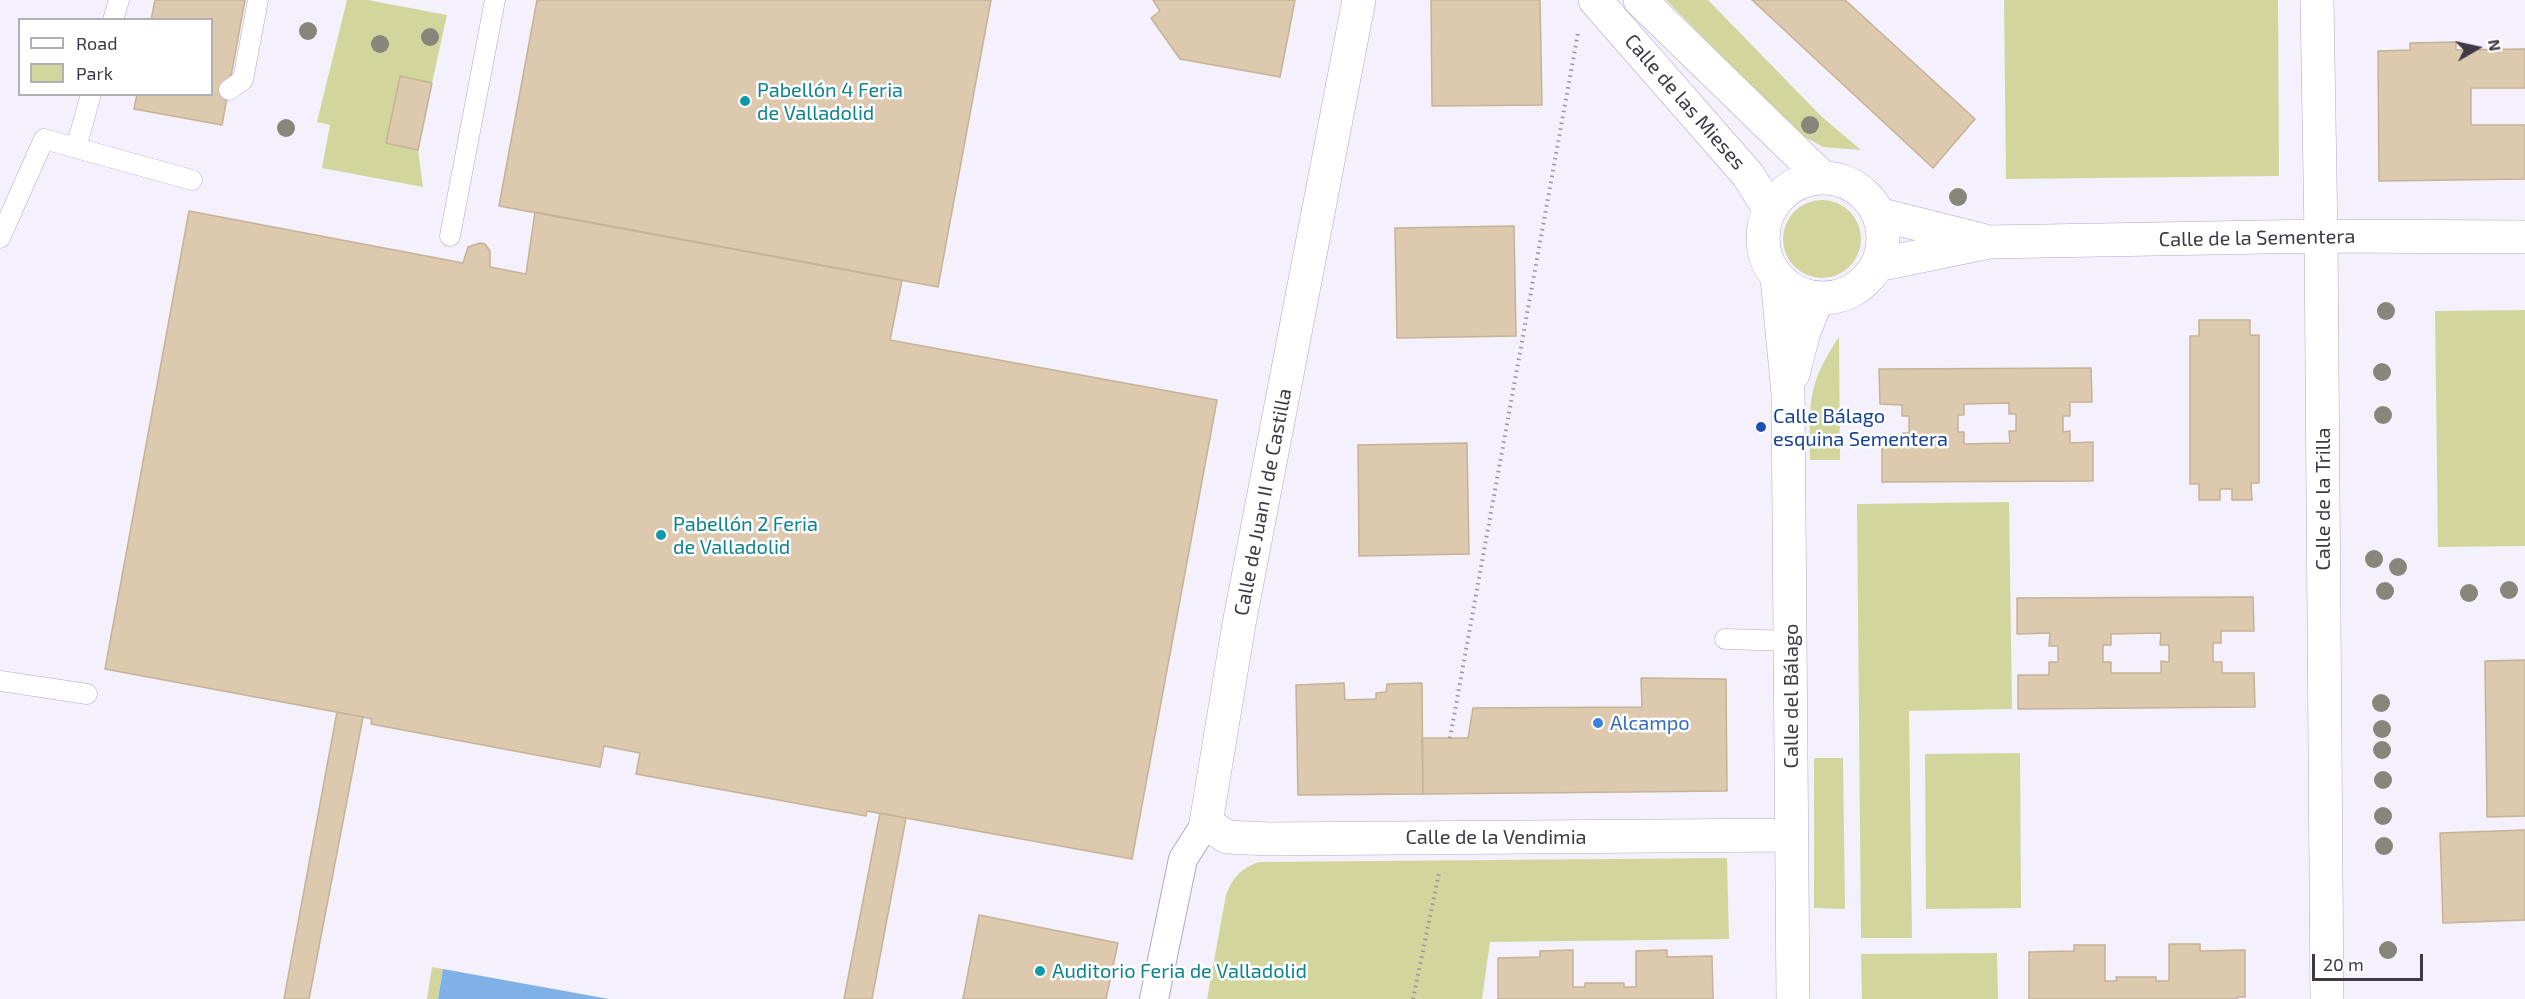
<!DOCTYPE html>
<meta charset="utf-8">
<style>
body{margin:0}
#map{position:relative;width:2525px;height:999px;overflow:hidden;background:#f4f0fc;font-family:"Exo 2",sans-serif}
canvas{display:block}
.legend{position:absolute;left:18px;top:18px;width:195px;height:78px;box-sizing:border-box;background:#fff;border:2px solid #b1b0b5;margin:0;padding:8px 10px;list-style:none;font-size:18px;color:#3d3945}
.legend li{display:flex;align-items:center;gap:12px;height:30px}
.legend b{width:30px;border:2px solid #b1b0b5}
.north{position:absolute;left:2447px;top:18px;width:60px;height:60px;-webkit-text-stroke:4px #fff;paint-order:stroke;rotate:81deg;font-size:16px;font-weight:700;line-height:24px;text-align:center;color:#3d3945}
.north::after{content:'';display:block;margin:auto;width:21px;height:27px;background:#3d3945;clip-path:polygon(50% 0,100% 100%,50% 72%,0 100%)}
.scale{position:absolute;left:2312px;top:954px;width:111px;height:27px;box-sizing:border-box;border:3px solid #3d3945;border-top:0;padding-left:8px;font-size:18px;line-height:21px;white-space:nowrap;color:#3d3945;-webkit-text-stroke:4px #fff;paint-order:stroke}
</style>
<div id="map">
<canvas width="2525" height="999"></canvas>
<ul class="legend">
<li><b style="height:8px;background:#fff"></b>Road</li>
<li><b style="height:16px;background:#d3d69c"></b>Park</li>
</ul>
<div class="north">N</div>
<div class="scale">20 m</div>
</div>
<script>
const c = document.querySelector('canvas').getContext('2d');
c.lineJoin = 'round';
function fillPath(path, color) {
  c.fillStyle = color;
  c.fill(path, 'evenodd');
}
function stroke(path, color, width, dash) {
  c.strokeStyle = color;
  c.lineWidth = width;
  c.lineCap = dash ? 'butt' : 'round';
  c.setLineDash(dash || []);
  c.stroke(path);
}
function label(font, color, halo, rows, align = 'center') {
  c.font = font + ' "Exo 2",sans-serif';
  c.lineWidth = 5;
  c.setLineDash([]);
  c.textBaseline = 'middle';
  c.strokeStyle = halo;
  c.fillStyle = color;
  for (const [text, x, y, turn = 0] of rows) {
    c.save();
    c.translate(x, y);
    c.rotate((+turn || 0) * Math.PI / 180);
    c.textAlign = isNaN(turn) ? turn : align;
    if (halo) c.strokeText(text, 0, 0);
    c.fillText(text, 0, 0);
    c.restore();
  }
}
const green = new Path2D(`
 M347 0H368L447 15 432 83 400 76 386 143 418 150 423 187 322 168 330 125 317 122Z
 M1666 0H1708L1821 116 1861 150 1823 147 1798 133Z
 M2004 0H2278L2279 176 2006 179Z
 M1783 239a39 39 0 1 1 78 0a39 39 0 1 1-78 0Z
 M2525 310V546L2438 547 2435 311Z
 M1839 337 1840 460H1810C1810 403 1806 386 1839 337Z
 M2009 502 2012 709 1909 711 1912 938H1861L1857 504Z
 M2020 753 2021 908 1926 909 1925 754Z
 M1814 758H1843L1845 909 1814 908Z
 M1727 858 1729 939 1490 942 1482 999H1207L1226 895C1232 878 1242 867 1259 862Z
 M1997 953 1998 999H1862L1861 954Z
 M432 967 443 969 438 999H427Z`);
const water = new Path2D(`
 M443 969 609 999H438Z`);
const building = new Path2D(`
 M155 0H245L222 125 134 109 137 94H212V20H151Z
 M537 0H991L938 287 499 206Z
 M1153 0H1295L1280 77 1180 59 1151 18 1160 11Z
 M1431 0H1540L1542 105 1432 106Z
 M1752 0H1845L1975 119 1933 168Z
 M2456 42V50L2525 49V88H2471V125H2525V179L2379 181 2378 51 2410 50V43Z
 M400 76 432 83 418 150 386 143Z
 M189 211 463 263 468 247 480 243 485 244 490 251V267L526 274 535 212 902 280 890 340 1217 400 1132 859 867 811 866 816 636 774 640 753 604 746 600 767 371 724 372 719 363 717 105 669Z
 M1514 226 1516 336 1397 338 1395 228Z
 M2199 320H2250V335H2259V483H2251L2252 500H2232V489H2220V500H2199V484H2190V336H2199Z
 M2091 368 2092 402H2070V416H2063V432L2070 431V443L2093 442V481L1882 482V444H1903V433H1909V416H1902V405L1880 404 1879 369ZM2009 403V414H2016V431H2009L2010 443 1964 444V432H1958V415H1964V404Z
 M1467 443 1469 554 1359 556 1358 445Z
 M2253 597 2254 631H2221V643H2213V662H2222V673H2254L2255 707 2018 709V675H2049V662H2058V646H2049L2050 633 2017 634V598ZM2161 633 2160 645H2169V662L2161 661V673H2111V662H2103V645H2111V634Z
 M2525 660V816L2487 817 2485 661Z
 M1641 678 1726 679 1727 791 1423 794 1422 738H1468L1473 708 1642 707Z
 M1344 683 1345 700 1376 699V693L1386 692 1387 684 1422 683 1423 794 1298 795 1296 685Z
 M337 712 363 717 309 999H284Z
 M880 813 906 818 872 999H844Z
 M2525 830V920L2443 923 2440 833Z
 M979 915 1118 943 1106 999H963Z
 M2169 944H2200V951L2245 950V997H2237V999H2029V952L2074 951V945H2105V981H2117L2116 977H2156V981H2169Z
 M1573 950V987H1585V983H1624V987H1636V951L1667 950V957L1712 956 1713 999H1498V958L1540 957V951Z`);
const path = new Path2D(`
 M1450 738 1578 33
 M1413 999 1439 873`);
const service = new Path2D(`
 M113 20 119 0
 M229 90 243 80 258 0
 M76 148 91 94
 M450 236 495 0
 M0 238 44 139 192 180
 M1725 639 1791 641
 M0 681 87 694`);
const pedestrian = new Path2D(`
 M1154 999 1183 859 1206 823`);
const minor = new Path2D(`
 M1359 0 1239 624 1206 823 1227 837 1269 839 1790 835
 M1595 0 1748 175 1769 209
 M1640 0 1823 178
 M2317 0 2321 236 2327 999
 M1763 238a60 60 0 1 1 120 0a60 60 0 1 1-120 0Z
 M1878 214 1982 240
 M1877 265 1989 242 2321 236 2525 237
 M1777 278 1788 393 1793 999
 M1793 374 1804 332 1817 299`);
const trees = [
 [308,31],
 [430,37],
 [380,44],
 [1810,125],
 [286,128],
 [1958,197],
 [2386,311],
 [2382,372],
 [2383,415],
 [2374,559],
 [2398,567],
 [2509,590],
 [2385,591],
 [2469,593],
 [2381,703],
 [2382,729],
 [2382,750],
 [2383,780],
 [2383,816],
 [2384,846],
 [2388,950]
];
const markers = [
 [745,101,6,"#0f9aa8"],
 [1761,427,6,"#1a4fb4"],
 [661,535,6,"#0f9aa8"],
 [1598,723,6,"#3f7fe0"],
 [1040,971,6,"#0f9aa8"]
];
const cultureNames = [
 ["Pabellón 4 Feria",757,90],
 ["de Valladolid",757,113],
 ["Pabellón 2 Feria",673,524],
 ["de Valladolid",673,547],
 ["Auditorio Feria de Valladolid",1052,971]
];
const streetNames = [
 ["Calle de las Mieses",1685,102,49],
 ["Calle de la Sementera",2257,238,-1],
 ["Calle de la Trilla",2323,499,-90],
 ["Calle de Juan II de Castilla",1263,502,-79],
 ["Calle del Bálago",1791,696,-90],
 ["Calle de la Vendimia",1496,837]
];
const transitNames = [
 ["Calle Bálago",1773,416],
 ["esquina Sementera",1773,439]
];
const shopNames = [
 ["Alcampo",1610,723]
];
fillPath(green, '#d3d69c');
fillPath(water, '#80b1e6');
fillPath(building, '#dcc9ae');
stroke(building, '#c5b297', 1.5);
stroke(service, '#b1a8c5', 21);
stroke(pedestrian, '#b1a8c5', 30);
stroke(minor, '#b1a8c5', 34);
stroke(path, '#9995a1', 4, [1.5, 4.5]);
stroke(service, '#fff', 20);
stroke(pedestrian, '#fff', 28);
stroke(minor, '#fff', 33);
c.fillStyle = '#88867a';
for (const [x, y] of trees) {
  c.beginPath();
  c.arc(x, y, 9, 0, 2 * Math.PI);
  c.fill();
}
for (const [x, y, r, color] of markers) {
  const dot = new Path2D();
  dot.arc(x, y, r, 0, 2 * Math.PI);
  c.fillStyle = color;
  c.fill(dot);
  stroke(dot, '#fff', 2);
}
label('20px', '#0d838f', '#fff', cultureNames, 'left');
label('20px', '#3d3945', '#fff', streetNames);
label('20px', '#164399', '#fff', transitNames, 'left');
label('20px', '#366cbe', '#fff', shopNames, 'left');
</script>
